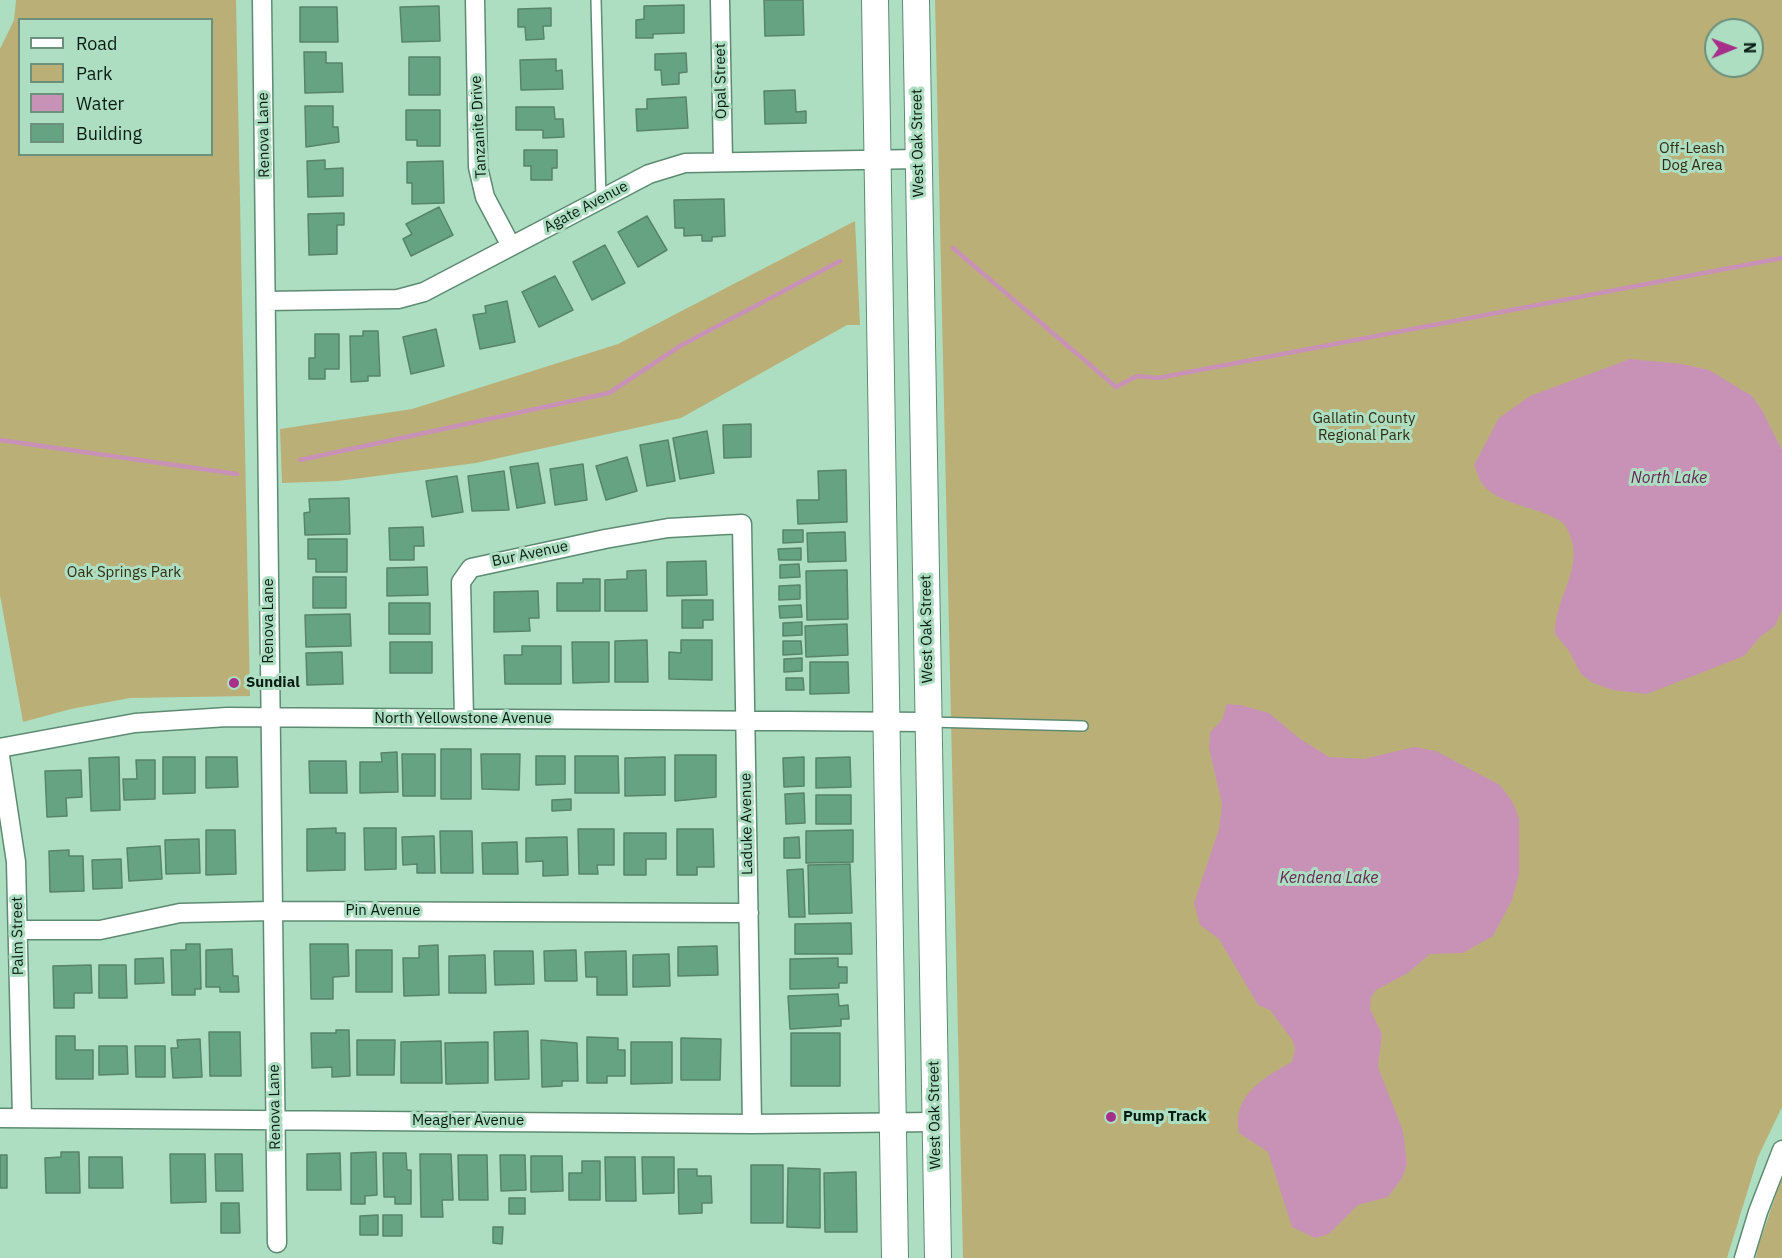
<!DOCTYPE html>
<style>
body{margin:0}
#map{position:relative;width:1782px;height:1258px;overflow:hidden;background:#addec2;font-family:"IBM Plex Sans",sans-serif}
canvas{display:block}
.legend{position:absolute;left:18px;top:18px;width:195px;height:138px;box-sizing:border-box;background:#addec2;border:2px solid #6b907c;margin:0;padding:8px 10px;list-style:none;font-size:18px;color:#091c12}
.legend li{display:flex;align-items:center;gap:12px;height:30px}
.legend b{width:30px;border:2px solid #6b907c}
.north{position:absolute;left:1704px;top:18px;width:60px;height:60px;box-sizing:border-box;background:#addec2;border:2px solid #6b907c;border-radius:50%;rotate:89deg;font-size:16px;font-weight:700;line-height:24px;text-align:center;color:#091c12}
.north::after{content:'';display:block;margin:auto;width:21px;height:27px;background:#a63089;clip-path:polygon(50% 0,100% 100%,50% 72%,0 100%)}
</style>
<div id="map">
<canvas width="1782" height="1258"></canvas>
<ul class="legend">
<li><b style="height:8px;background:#fff"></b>Road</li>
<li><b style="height:16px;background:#bab077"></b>Park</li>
<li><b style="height:16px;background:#c892b6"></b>Water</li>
<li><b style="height:16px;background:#66a382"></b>Building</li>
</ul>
<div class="north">N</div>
</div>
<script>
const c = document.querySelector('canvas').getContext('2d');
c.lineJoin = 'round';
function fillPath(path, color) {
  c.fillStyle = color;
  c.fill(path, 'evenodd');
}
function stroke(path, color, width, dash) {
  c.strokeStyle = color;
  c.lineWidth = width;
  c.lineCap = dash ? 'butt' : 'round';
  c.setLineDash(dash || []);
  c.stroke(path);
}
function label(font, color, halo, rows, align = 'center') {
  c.font = font + ' "IBM Plex Sans",sans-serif';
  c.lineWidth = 6;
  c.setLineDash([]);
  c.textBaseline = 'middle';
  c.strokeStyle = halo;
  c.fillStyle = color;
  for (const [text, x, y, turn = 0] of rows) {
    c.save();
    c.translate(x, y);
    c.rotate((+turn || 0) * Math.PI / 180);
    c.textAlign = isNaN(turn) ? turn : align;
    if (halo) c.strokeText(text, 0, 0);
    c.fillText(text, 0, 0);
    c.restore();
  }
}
const green = new Path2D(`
 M16 0H236L250 696 130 698 71 709 23 722 0 595V49L14 20ZM20 20H212V154H20Z
 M935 0H1782V1107L1758 1157 1727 1258H963ZM1716 30H1752V66H1716Z
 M855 221 860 325H847L681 418 476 463 338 481 282 483 280 429 412 409 618 344Z
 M1782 1177V1258H1756L1758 1247Z`);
const water = new Path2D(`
 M1630 359 1682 364 1709 370 1752 396 1762 410 1782 450V610L1775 626 1760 637 1744 656 1647 694 1613 690 1593 683 1581 674 1569 651 1555 634C1555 594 1588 566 1566 527 1557 510 1502 507 1484 486 1479 481 1477 471 1474 465L1499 418 1530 396Z
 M1227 704 1240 705 1269 713 1299 738 1329 757 1364 759 1414 747 1436 751 1500 785 1512 801 1519 818V874L1512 900 1493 936 1463 953 1430 954 1408 973 1376 990 1371 997 1370 1009 1382 1034 1378 1067 1403 1131 1407 1164 1402 1178 1388 1197 1358 1205 1329 1234 1315 1238 1292 1227 1268 1152 1239 1133C1231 1096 1264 1077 1292 1062L1295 1049 1293 1041 1270 1010 1258 1005 1219 939 1200 925 1194 903 1219 829 1222 804 1209 748 1210 732 1222 720Z`);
const stream = new Path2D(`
 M953 248 1116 387 1137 376 1158 378 1782 258
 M0 440 237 474
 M300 460 609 393 680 346 840 261`);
const building = new Path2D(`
 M764 0H803L804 35 765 36Z
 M684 5V33L653 34V38H636V20L644 19V6Z
 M439 6 440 41 402 42 400 7Z
 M300 7H337L338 42H300Z
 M551 8V26H543L544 39 526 40 525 27H518V9Z
 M304 52H326V63H342L343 92 305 93Z
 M686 53 687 72 679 73V84L662 85 661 70H655V54Z
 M409 57H440V95H409Z
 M556 59V71L562 70 563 89 521 90 520 60Z
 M795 90 796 112 806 111V123L765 124 764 91Z
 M686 97 688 128 637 131 636 109H647V99Z
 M305 106H333V127H338L339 142 306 147Z
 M516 107H554L555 119H563L564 137 543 138V130H516Z
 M406 110H440V146H417V140H406Z
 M524 150H557V168H552V180H531V166H524Z
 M325 160V169L343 168V196L308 197 307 161Z
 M443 161 444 203 412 204V183H407V162Z
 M724 199 725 236 712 237V241H702V235L684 236V228H675L674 200Z
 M439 207 453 235 411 256 403 239 412 234 406 224Z
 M344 213V225H337V254L309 255 308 214Z
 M647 216 667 250 638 267 618 232Z
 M605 245 625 283 592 300 573 262Z
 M555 276 573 310 539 327 522 292Z
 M507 301 515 342 480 349 473 315 486 313 485 306Z
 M436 329 444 366 411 374 403 337Z
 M363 331H378L380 376H368V381L351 382 350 336H363Z
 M315 334H339V369H325V379H309V358H315Z
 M751 424V457L724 458 723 425Z
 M707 431 714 473 680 479 673 438Z
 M668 440 675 481 647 486 640 445Z
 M627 457 637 491 606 500 596 466Z
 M538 463 545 503 517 508 510 467Z
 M583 464 587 500 555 505 550 469Z
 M846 470 847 522 798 524 797 500H819L818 471Z
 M504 471 509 510 472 511 468 476Z
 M457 476 463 512 432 517 426 481Z
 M349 498 350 534 305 535 304 513 310 512 309 499Z
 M423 527 424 546H414V560H390L389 528Z
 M783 530H803V542L783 543Z
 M845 532 846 561 808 562 807 533Z
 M308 539H347V572H316V559H308Z
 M801 548V560H779L778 549Z
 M706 561 707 595 667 596V562Z
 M799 564 800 577 780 578V565Z
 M427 567 428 595 387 596V568Z
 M646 570 647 611H605V580L627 579V571Z
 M847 570 848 619 807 620 806 571Z
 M313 577H346V608H313Z
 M583 579H600V611H557V583H583Z
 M800 585V599L779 600V586Z
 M538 591 539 618H529L530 631 494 632V592Z
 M682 600H713V620H703V628H682Z
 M389 603H430V634H389Z
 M801 605 802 617 780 618 779 606Z
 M350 614 351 646 306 647 305 615Z
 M802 622V635L783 636V623Z
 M847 624 848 655 806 657 805 626Z
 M647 640 648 682H615V641Z
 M681 640H712V680L669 679V652L681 653Z
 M783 641H801L802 654 783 655Z
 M390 642H432V673H390Z
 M572 642H609V682L573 683Z
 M522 646H561V684H505L504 655H522Z
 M342 652 343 684 307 685 306 653Z
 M802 658V671L784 672V659Z
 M810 662H848L849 693 810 694Z
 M786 678H803L804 690H786Z
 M441 749H471V799H441Z
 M397 752 398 792 360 793V762H382L381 753Z
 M402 754H435V796H403Z
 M481 754H520L519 790 482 789Z
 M675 755H716V797L675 801Z
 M536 756H565V784L536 785Z
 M575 756H618L619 793H575Z
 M119 757 120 810 91 811 89 758Z
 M163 757H195V793L163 794Z
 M206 757H237L238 787 206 788Z
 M665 757V795L625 796V758Z
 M804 757V786L784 787 783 758Z
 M850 757 851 787 816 788V758Z
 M136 760H155V799L124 800 123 779H137Z
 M309 761H346L347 793H310Z
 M81 770 82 797 66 798 67 816 47 817 45 771Z
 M804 793 805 823 786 824 785 794Z
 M816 795H851V824H816Z
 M571 799V810L552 811V800Z
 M336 828V833H345V870L307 871V829Z
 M364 828H396V869L365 870Z
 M578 829H614V865H597L598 874H579Z
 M677 829H713L714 867H697V875H677Z
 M206 830H235L236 874 206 875Z
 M853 830V862L806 863V831Z
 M440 831H472L473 873H441Z
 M624 833H666V859H646V875H624Z
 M434 836 435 873H417V864L403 865 402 837Z
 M567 837 568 875 543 876V861L526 862V838Z
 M799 837 800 858H784V838Z
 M199 839 200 873 166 874 165 840Z
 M517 842 518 874H483L482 843Z
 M160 846 162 879 129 881 127 848Z
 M69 850V856H83L84 891 50 892 49 851Z
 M121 859 122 888 93 889 92 860Z
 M850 864 852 913 809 914 808 865Z
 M803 869 805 917H789L787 870Z
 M851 923 852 954H795V924Z
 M186 944H200L201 989H195V995H172L171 950H186Z
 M310 944H348L349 976 333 977V999H311Z
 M438 945 439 995 404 996 403 958H419V946Z
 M717 946 718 975 678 976V947Z
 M232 949 233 976H238L239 992H220V987H206V950Z
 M356 950H392V992H356Z
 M576 950 577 981H545L544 951Z
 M494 951H533L534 984 495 985Z
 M626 951 627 995H597V977H586L585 952Z
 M669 954 670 986 633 987V955Z
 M485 955 486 993H449V956Z
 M163 958 164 983 135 984V959Z
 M838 958V967H847V983H839V988L790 989V959Z
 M91 965 92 993H74V1008H54L53 966Z
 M99 965H126L127 998H99Z
 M838 994 839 1006 848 1005 849 1019H841V1026L790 1029 788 996Z
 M336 1030H349L350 1076 332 1077V1067L312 1068 311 1033H336Z
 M528 1031 529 1079 495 1080 494 1032Z
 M209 1032H240L241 1076H210Z
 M791 1033H840V1086H791Z
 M56 1036H75V1050H93V1079H56Z
 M587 1037 618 1038V1050H625V1076H607V1083H587Z
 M681 1038 721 1039 720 1080H681Z
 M200 1039 202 1077 173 1078 171 1048H178L177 1040Z
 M357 1040H395L394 1075H357Z
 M541 1040 577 1043 578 1081H562V1086L542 1087Z
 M441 1041 442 1083H401V1042Z
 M488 1042V1083L446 1084 445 1043Z
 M631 1042H672V1083L631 1084Z
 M99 1046H127L128 1074 99 1075Z
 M135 1046H165V1077H136Z
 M61 1152H79L80 1193H46L45 1158 61 1157Z
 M376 1152 377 1195 365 1196V1204H351V1153Z
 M340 1153 341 1190H307V1154Z
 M383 1153H406L407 1170H411V1204H395V1197H384Z
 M170 1154H205L206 1202 171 1203Z
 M215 1154H242L243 1191H216Z
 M420 1154H451L453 1200H442L443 1217H421Z
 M0 1155H7V1188H0Z
 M458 1155H487L488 1200H459Z
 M500 1155H525L526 1190 501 1191Z
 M531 1156H562L563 1191 531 1192Z
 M89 1157H122L123 1188H89Z
 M605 1157H635L636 1201H606Z
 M642 1157H674V1193L643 1194Z
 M582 1161H600V1200H569V1173H582Z
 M751 1165H783V1223H751Z
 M788 1168 820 1169V1228L787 1227Z
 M678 1169H697V1176H711L712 1203H702V1213L679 1214Z
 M856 1172 857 1232H825L824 1173Z
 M509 1198H525V1214H509Z
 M221 1203H239L240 1233H221Z
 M378 1215V1235H360V1216Z
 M383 1215H402V1236H383Z
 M493 1227H503L502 1244 493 1243Z`);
const service = new Path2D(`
 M596 0 601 200
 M929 722 1083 726`);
const minor = new Path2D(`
 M262 0 277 1243
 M475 0 478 167 485 197 511 246
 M720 0 723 161
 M266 301 398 299 424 292 649 174 685 163 919 159
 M464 719 461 582 471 568 605 539 668 528 742 524 752 1124
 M0 748 135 723 227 717 928 722
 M0 756 16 862 22 1118
 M19 930H100L180 913 272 911 749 913
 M0 1118 752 1124 935 1122
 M1744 1258 1758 1212 1782 1150`);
const secondary = new Path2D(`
 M875 0 895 1258
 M916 0 938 1258`);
const markers = [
 [234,683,6,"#a63089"],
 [1111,1117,6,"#a63089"]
];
const streetNames = [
 ["Opal Street",721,81,-91],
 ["Tanzanite Drive",479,127,-93],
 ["Renova Lane",264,135,-91],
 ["West Oak Street",918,143,-91],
 ["Agate Avenue",586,207,-28],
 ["Bur Avenue",530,554,-12],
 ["Renova Lane",269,621,-90],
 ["West Oak Street",927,629,-91],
 ["North Yellowstone Avenue",463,719],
 ["Laduke Avenue",747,824,-91],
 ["Pin Avenue",383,911],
 ["Palm Street",18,936,-91],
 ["Renova Lane",275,1107,-91],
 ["West Oak Street",935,1115,-91],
 ["Meagher Avenue",468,1121]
];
const parkNames = [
 ["Off-Leash",1692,149],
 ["Dog Area",1692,166],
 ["Gallatin County",1364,419],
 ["Regional Park",1364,436],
 ["Oak Springs Park",124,573]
];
const poiNames = [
 ["Sundial",246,683],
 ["Pump Track",1123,1117]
];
const waterNames = [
 ["North Lake",1669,478],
 ["Kendena Lake",1329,878]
];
fillPath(green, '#bab077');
fillPath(water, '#c892b6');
stroke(stream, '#c892b6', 4.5);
fillPath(building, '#66a382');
stroke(building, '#57846b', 1.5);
stroke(service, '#5d8b72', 12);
stroke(minor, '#5d8b72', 21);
stroke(secondary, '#5d8b72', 28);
stroke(service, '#fff', 9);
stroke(minor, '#fff', 18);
stroke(secondary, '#fff', 26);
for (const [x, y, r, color] of markers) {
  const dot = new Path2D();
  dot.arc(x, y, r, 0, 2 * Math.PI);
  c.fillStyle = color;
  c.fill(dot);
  stroke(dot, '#addec2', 2);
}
label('15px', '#091c12', '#addec2', streetNames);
label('15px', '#322d11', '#addec2', parkNames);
label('bold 15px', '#091c12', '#addec2', poiNames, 'left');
label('italic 16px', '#662655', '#addec2', waterNames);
</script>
